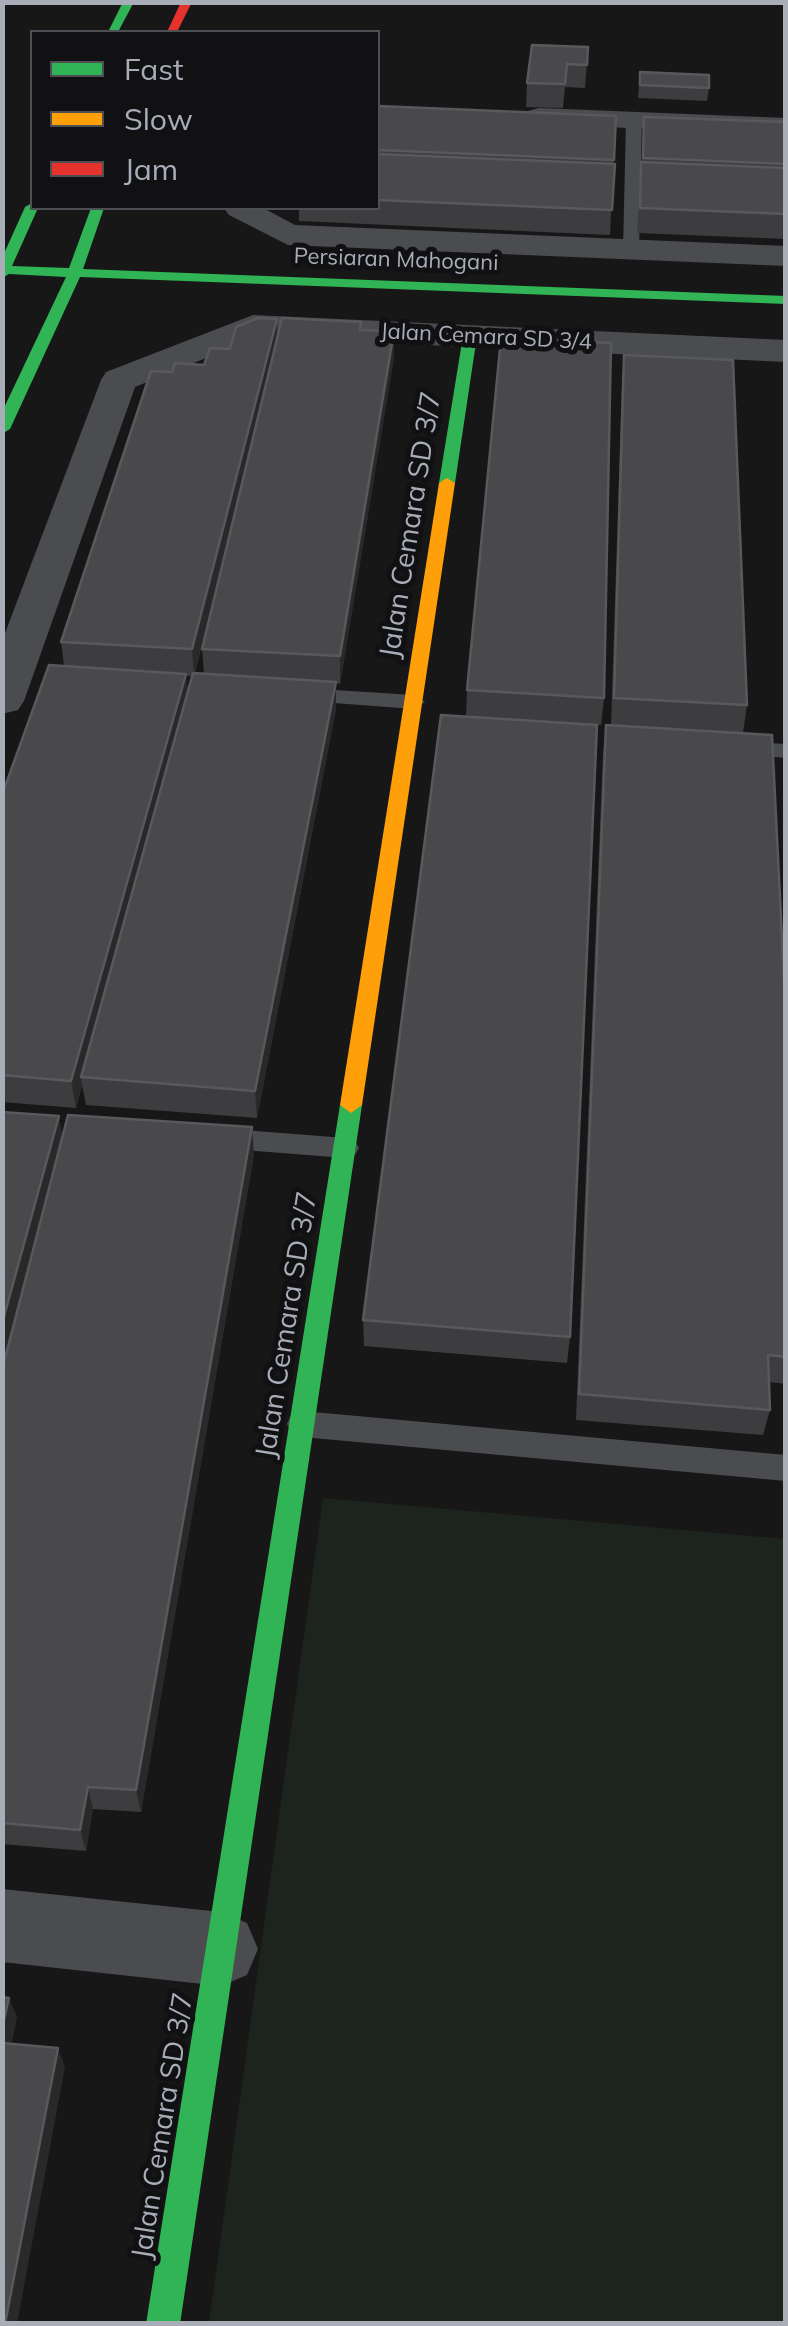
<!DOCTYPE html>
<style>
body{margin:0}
#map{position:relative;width:788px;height:2326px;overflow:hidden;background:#171717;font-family:Mulish,sans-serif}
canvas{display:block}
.frame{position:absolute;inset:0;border:5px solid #a8adb8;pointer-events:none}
.legend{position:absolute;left:30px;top:30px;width:350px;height:180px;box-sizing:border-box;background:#111113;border:2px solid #4d4f55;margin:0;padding:12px 18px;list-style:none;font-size:30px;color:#a8adb8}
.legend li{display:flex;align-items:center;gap:20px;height:50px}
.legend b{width:50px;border:2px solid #4d4f55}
</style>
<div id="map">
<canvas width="788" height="2326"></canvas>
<div class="frame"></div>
<ul class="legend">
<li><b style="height:12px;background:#30b455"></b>Fast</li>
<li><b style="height:12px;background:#ff9f0a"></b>Slow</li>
<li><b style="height:12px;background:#e5322d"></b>Jam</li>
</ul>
</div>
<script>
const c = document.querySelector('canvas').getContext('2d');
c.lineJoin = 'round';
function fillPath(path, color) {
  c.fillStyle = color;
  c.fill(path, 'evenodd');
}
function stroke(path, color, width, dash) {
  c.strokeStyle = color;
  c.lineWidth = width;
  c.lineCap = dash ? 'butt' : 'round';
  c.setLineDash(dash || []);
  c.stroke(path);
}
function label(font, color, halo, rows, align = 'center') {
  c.font = font + ' Mulish,sans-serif';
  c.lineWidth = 10;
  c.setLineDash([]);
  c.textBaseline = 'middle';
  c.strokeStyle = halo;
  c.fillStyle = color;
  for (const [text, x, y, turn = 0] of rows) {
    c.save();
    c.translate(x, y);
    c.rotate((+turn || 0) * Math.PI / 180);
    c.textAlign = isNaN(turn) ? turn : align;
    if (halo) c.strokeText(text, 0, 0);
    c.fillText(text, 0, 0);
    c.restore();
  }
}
const green = new Path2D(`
 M323 1498 785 1539V2323H209Z`);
const lane = new Path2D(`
 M634 116 642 121 639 250 631 255 623 250 626 121Z
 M302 688 414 695 425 702 414 709 294 700 291 695Z
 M736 741 786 744V758L728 753 725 748 728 743Z
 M218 1128 345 1138 355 1141 359 1148 355 1155 345 1158 218 1148 208 1145 204 1138 208 1131Z
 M302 1411 786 1455V1481L302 1437 291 1433 287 1424 291 1415Z`);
const street = new Path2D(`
 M539 108 786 118V136L528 123 524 117 528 111Z
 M224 208H263L295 225 786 246V266L288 245 229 215Z
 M253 315 786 340V362L257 337 135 387 24 701 18 710 2 714V641L101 380 106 372Z
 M2 1889 221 1912 247 1923 258 1949 247 1975 221 1986 2 1962Z`);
const fast = new Path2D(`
 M123 2H134L118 32H108Z
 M32 203V208H38L12 266 69 268 91 208H104L83 269 786 296V304L80 277 10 429 2 434V412L66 277 9 274 2 278V258L25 207Z
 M470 332 477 336 455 483 447 488 439 483 463 336Z
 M351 1097 362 1105 180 2324H146L340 1105Z`);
const slow = new Path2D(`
 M447 478 455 483 362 1105 351 1113 340 1105 439 483Z`);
const jam = new Path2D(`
 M181 2H192L177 32H167Z`);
const wall = new Path2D(`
 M588 47 585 88 565 87 563 108 526 107 527 83Z
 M640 72 709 88 707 101 638 98Z
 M378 106 616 116 610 235 299 221V208H378Z
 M644 117 786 122V239L637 233Z
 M361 322V330L394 357 340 684 336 683V709L257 1118 86 1105 82 1085 76 1108 2 1102V795L64 666 61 642 172 372 204 365 230 349 278 336ZM220 575 202 649 204 674 195 673ZM186 676H192L188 690Z
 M624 355 747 705 743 733 786 1020V1384L769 1382 770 1410 763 1435 576 1420 603 753 606 725 611 726 622 381Z
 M467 690 604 698 601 725H597L570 1337 567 1363 364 1346 363 1320 466 717Z
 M2 1112 63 1136 254 1154 141 1812 93 1809 86 1851 2 1844Z`);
const shadedWall = new Path2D(`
 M277 319 278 345 194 676 192 649Z
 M394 331V357L340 684V656Z
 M186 674 189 701 81 1077 82 1085 76 1108 71 1081Z
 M336 682V709L257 1118 255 1091Z
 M59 1116 64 1143 2 1375V1324Z
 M252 1127 254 1154 141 1812 136 1790Z
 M88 1787 93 1809 86 1851 80 1830Z
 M9 1998 17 2017 8 2061 2 2050V2028Z
 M58 2048 65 2067 17 2324H5Z`);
const building = new Path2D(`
 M532 45 588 47 587 65 567 64 565 84 527 83Z
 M640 72 709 75V88L640 85Z
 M378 106 616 116 614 160 378 150Z
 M644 117 786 122V164L643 158Z
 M378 154 615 164 612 210 378 200Z
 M641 162 786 168V214L640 208Z
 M258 318 277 319 192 649 61 642 151 371 172 372 175 363 204 365 210 348 230 349 236 327Z
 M282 318 361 322 360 330 394 331 340 656 202 649Z
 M501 338 611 343 604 698 467 690Z
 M624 355 733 360 747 705 614 698Z
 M49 665 186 674 71 1081 2 1075V795Z
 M193 673 336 682 255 1091 81 1077Z
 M441 715 597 725 570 1337 363 1320Z
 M606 725 772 735 786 1020V1357L768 1355 770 1410 579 1394Z
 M2 1112 59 1116 2 1324Z
 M68 1115 252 1127 136 1790 88 1787 80 1830 2 1823V1370Z
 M2 1997 9 1998 2 2028Z
 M2 2043 58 2048 5 2324H2Z`);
const farStreetnames = [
 ["Persiaran Mahogani",396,260,2],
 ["Jalan Cemara SD 3/4",486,337,3]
];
const streetNames = [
 ["Jalan Cemara SD 3/7",411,525,-81],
 ["Jalan Cemara SD 3/7",287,1325,-81],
 ["Jalan Cemara SD 3/7",163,2126,-81]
];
fillPath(green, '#1d241e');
fillPath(lane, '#4b4c50');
fillPath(street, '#4b4c50');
fillPath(fast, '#30b455');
fillPath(slow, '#ff9f0a');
fillPath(jam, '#e5322d');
fillPath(wall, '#3d3d3f');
fillPath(shadedWall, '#29292a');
fillPath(building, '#49494c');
stroke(building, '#58595d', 2.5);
label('22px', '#a8adb8', '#111113', farStreetnames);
label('28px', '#a8adb8', '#111113', streetNames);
</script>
